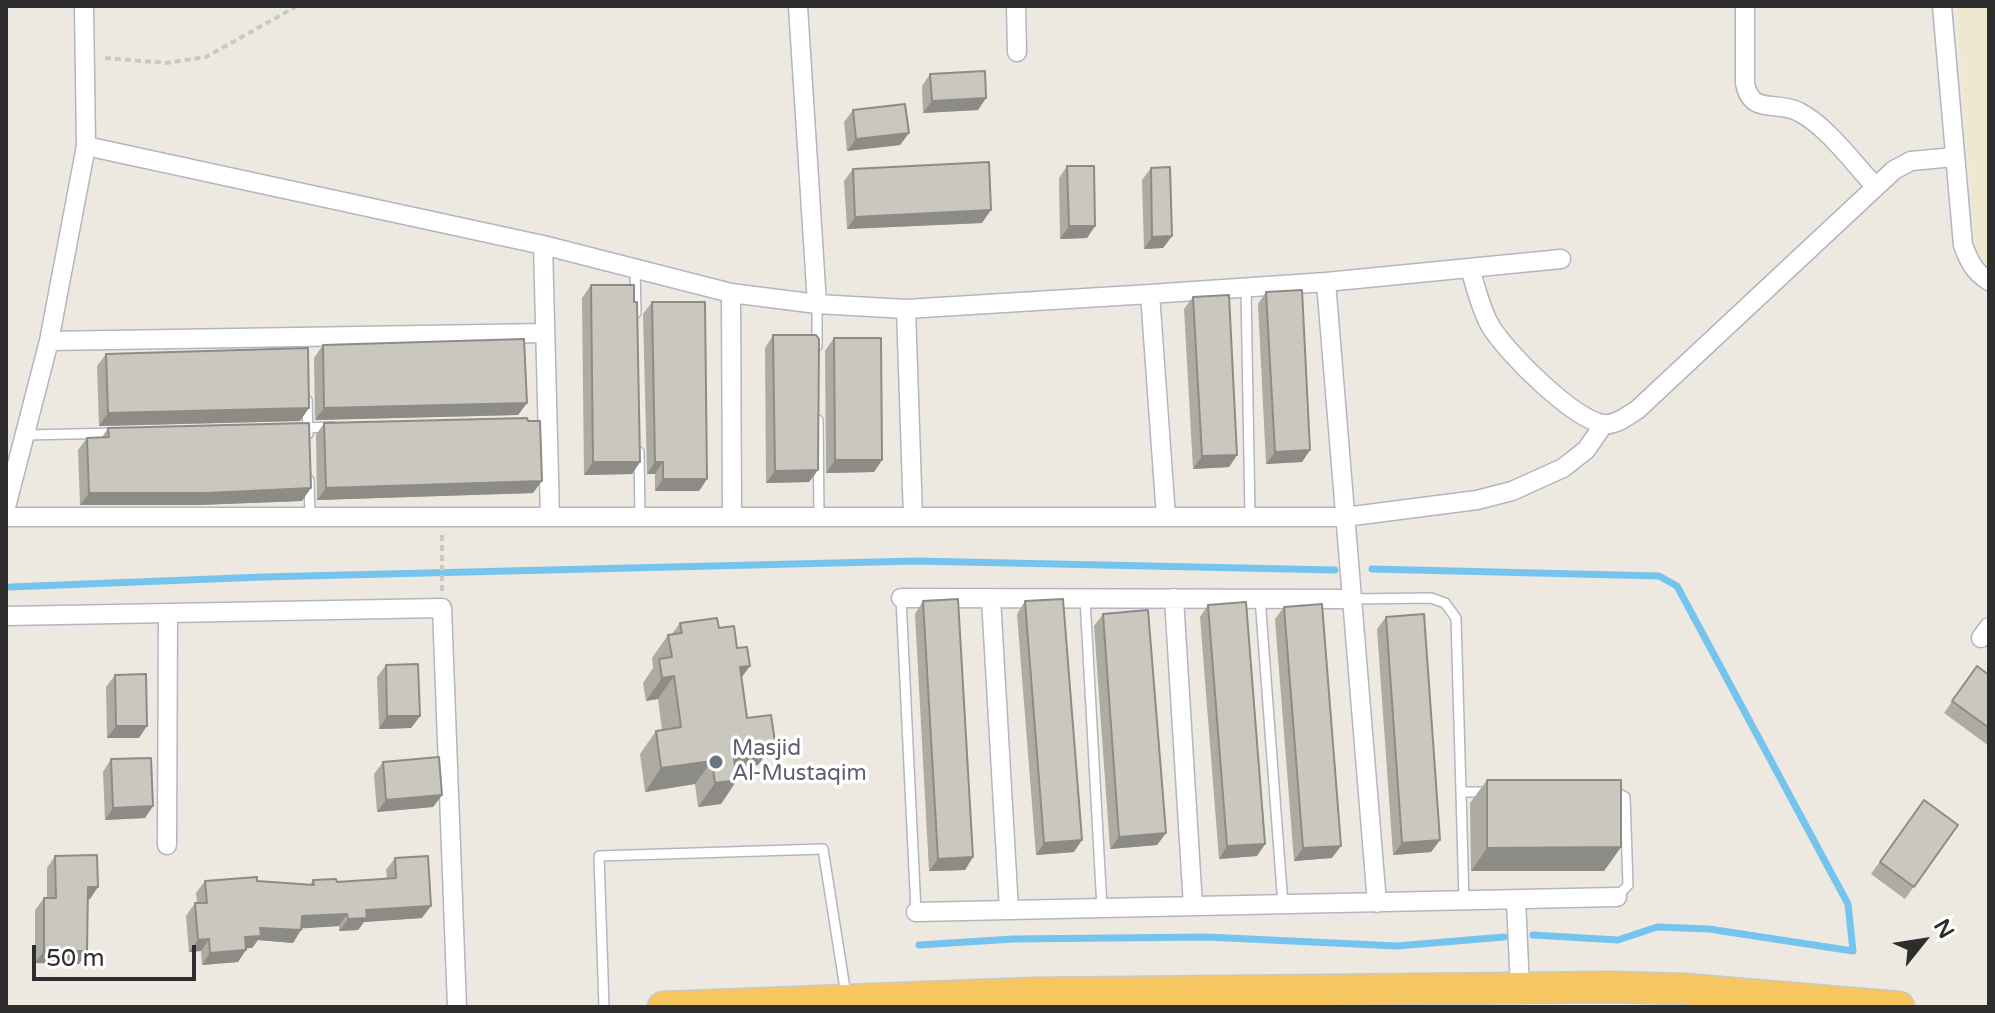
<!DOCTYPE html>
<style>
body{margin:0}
#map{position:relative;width:1995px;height:1013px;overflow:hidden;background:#eee9e0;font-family:"Varela Round",sans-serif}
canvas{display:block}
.frame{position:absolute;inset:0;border:8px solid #2d2d2d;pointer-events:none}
.north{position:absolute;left:1883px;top:901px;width:80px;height:80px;-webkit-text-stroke:6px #fff;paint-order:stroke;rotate:60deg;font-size:22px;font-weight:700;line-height:32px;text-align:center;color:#2d2d2d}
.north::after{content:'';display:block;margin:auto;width:28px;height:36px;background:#2d2d2d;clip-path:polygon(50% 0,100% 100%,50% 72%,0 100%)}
.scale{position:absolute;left:32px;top:945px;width:164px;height:36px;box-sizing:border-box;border:4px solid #2d2d2d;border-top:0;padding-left:10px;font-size:24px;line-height:28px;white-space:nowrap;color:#2d2d2d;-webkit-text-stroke:6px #fff;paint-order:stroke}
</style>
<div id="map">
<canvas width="1995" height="1013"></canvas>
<div class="frame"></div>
<div class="north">N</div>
<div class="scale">50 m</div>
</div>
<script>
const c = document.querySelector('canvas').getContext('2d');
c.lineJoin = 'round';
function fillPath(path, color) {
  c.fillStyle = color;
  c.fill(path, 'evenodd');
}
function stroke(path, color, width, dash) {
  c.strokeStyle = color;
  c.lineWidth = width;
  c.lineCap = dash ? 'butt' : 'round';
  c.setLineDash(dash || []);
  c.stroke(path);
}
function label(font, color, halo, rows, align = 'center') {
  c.font = font + ' "Varela Round",sans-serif';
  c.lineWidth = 7;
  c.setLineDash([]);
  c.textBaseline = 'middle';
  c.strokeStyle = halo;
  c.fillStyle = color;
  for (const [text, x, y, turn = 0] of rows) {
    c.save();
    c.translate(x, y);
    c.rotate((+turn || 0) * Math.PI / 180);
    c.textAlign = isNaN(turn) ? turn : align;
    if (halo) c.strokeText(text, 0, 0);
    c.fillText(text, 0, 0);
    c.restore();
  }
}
const education = new Path2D(`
 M1956 6H1989V269L1977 270Z`);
const stream = new Path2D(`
 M1372 569 1659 576 1677 586 1848 904 1853 951 1709 929 1657 927 1618 940 1533 935
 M10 587 263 577 916 561 1335 570
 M919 945 1013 939 1207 937 1397 946 1504 937`);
const path = new Path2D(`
 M105 58 166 63 206 57 297 6
 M442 591V535`);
const service = new Path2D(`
 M635 268 636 313
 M1246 288 1250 517
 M817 304V346
 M307 400 308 434
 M818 420 819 517
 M299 428 333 427
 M25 435 117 433
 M639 452 640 517
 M309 480 310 517
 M901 598 916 912
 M1085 598 1102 908
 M1260 598 1283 905
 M1352 599 1431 598 1445 603 1456 618 1461 792H1487
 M1610 789 1625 797 1628 885 1617 897
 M1461 792 1464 901
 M604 1007 599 856 823 849 846 995`);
const minor = new Path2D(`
 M798 6 817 304
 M1016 6 1017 52
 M1745 6V83C1751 116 1777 100 1799 112 1827 126 1854 164 1876 187
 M1942 6 1963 245C1969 261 1974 272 1989 281
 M86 146 543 245 731 293 817 304 906 309 1150 294 1326 282 1561 259
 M543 245 550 517
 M1470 269C1476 287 1481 311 1491 327 1508 354 1572 418 1603 424 1615 426 1627 416 1637 410L1894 170 1911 161 1954 157
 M1326 282 1377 903
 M731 293 732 517
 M1150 294 1166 517
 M906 309 913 517
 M49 341 545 333
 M6 507 49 341 86 146 84 6
 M6 517H1345L1477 500 1512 491 1563 468 1586 450 1604 424
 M901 598 1352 599
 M991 598 1009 910
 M1174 598 1193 906
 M6 616 442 608 457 1007
 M1981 638 1989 627
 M167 845 168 613
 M1516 900 1520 988
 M916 912 1617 897`);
const trunk = new Path2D(`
 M663 1007 1033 993 1611 987 1684 989 1899 1007`);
const wall = new Path2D(`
 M930 74 986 98 978 110 923 113 922 86Z
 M853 110 909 133 900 145 847 151 844 122Z
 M1067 166 1095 226 1087 238 1060 239 1059 178Z
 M1151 168 1172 236 1163 248 1144 249 1142 180Z
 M853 169 982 223 847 229 844 181Z
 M591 285 634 302 640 462 632 474 584 475 582 298Z
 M1266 292 1310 450 1302 462 1266 464 1258 304Z
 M1193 297 1237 455 1229 467 1193 469 1184 309Z
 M652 302 707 479 699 491H655V474H647L643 314Z
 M773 335 818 470 809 482 766 483 765 348Z
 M834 338 882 460 874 472 826 473 825 351Z
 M323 345 527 403 518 415 315 420 314 358Z
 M106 354 300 421 99 426 97 366Z
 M324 423 533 493 317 500 316 435Z
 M108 428 302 501 198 505H80L78 450 87 438 102 437Z
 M923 601 973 857 965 870 929 871 915 614Z
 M1025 601 1074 852 1036 855 1017 614Z
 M1208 605 1265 844 1257 856 1219 859 1200 617Z
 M1284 607 1332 858 1294 861 1275 619Z
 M1103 614 1166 833 1157 845 1110 849 1094 626Z
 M1386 617 1440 840 1431 852 1393 855 1377 629Z
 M680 623 719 628 737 648 750 666 741 677 747 718 775 742 758 765 742 767 736 775 737 780 721 804 698 807 695 784 645 792 640 754 656 731 662 730 658 699 646 701 643 683 653 668 652 658 668 635 672 634Z
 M386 665 420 716 411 728 379 729 377 677Z
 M1977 666 1989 675V746L1944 713Z
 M115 675 139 738H107L106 687Z
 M111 759 153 806 145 818 105 820 103 772Z
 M383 762 442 795 433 807 377 812 374 774Z
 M1487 780 1621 847 1604 871H1471L1470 803Z
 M1924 800 1958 825 1905 899 1871 874Z
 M55 856 90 899H88L87 951 79 964 35 963V910L44 898H47V868Z
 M395 858 422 918 364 922 358 930 339 931V926L301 928 293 943 258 940 252 948H246L238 962 202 965 201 951 189 952 186 916 195 903H197L196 893 205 881H257L310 885 313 880 337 882 387 879 386 870Z`);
const shadedWall = new Path2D(`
 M986 98 978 110 923 113 932 101Z
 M909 133 900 145 847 151 856 139Z
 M991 210 982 223 847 229 855 217Z
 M1069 226H1095L1087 238 1060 239Z
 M1172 236 1163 248 1144 249 1152 237Z
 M527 403 518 415 315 420 324 408Z
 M309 408 300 421 99 426 108 413Z
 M1310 450 1302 462 1266 464 1275 452Z
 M1237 455 1229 467 1193 469 1202 456Z
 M835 460H882L874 472 826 473Z
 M593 462H640L632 474 584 475Z
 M655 462H663L655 474H647Z
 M818 470 809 482 766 483 775 471Z
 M663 479H707L699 491H655Z
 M542 481 533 493 317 500 326 488Z
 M311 488 302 501 198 505H80L89 493Z
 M750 666 733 689 740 667Z
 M674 676 658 699 646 701 662 678Z
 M387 716H420L411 728 379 729Z
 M116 726H147L139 738H107Z
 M775 742 758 765 742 767 734 779V758L749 745Z
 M712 761 695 784 645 792 661 768Z
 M737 780 721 804 698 807 715 783Z
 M442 795 433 807 377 812 386 800Z
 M153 806 145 818 105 820 113 808Z
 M1166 833 1157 845 1110 849 1119 837Z
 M1082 840 1074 852 1036 855 1044 843Z
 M1440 840 1431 852 1393 855 1402 843Z
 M1265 844 1257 856 1219 859 1227 846Z
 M1341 846 1332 858 1294 861 1303 848Z
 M1621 847 1604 871H1471L1487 848Z
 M973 857 965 870 929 871 938 859Z
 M88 887H98L90 899 79 900Z
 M431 906 422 918 364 922 358 930 339 931 348 919 366 910Z
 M347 914 339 926 294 929 302 916Z
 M260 928 301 930 293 943 258 940 252 948 237 949 245 937Z
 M209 939 201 951 189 952 198 940Z
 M246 950 238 962 202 965 210 953Z
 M44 951H87L79 964 35 963Z`);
const building = new Path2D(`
 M985 71 986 98 932 101 930 74Z
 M905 104 909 133 856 139 853 110Z
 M989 162 991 210 855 217 853 169Z
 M1067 166H1094L1095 226H1069Z
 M1170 167 1172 236 1152 237 1151 168Z
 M591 285H634V302H637L640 462H593Z
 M1302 290 1310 450 1275 452 1266 292Z
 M1229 295 1237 455 1202 456 1193 297Z
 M652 302H705L707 479H663V462H655Z
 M773 335H816L819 339 818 470 775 471Z
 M834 338H881L882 460H835Z
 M524 339 527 403 324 408 323 345Z
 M308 348 309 408 108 413 106 354Z
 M527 418 528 421H540L542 481 326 488 324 423Z
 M309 423 311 488 207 493H89L87 438 109 437 108 428Z
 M958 599 973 857 938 859 923 601Z
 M1063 599 1082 840 1044 843 1025 601Z
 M1246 602 1265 844 1227 846 1208 605Z
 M1322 604 1341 846 1303 848 1284 607Z
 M1148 610 1166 833 1119 837 1103 614Z
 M1424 614 1440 840 1402 843 1386 617Z
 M717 618 719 628 734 626 737 648 747 647 750 666 740 667 747 718 771 715 775 742 749 745 751 755 734 758 737 780 715 783 712 761 661 768 656 731 681 727 674 676 662 678 659 659 672 657 668 635 682 633 680 623Z
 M418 664 420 716H387L386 665Z
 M1977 666 1989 675V728L1952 701Z
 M146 674 147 726H116L115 675Z
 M439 757 442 795 386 800 383 762Z
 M151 758 153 806 113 808 111 759Z
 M1487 780H1621V847L1487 848Z
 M1924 800 1958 825 1914 887 1880 862Z
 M97 855 98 887H88L87 951H44V898H56L55 856Z
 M428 856 431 906 366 910 367 918 348 919 347 914 302 916 301 930 260 928 261 936 245 937 246 950 210 953 209 939 198 940 195 903H207L205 881 257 877V881L314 885 313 880 336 879 337 882 396 878 395 858Z`);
const markers = [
 [716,762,8,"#6b7280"]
];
const worshipNames = [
 ["Masjid",732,749],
 ["Al-Mustaqim",732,774]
];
fillPath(education, '#efe8d0');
stroke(stream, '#75c4ee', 7);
stroke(service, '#b3b5c0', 12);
stroke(minor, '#b3b5c0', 21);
stroke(trunk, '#c8c8c8', 33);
stroke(path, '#c8c8c8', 4, [6, 4]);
stroke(service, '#fff', 9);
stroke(minor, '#fff', 18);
stroke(trunk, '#f6c660', 30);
fillPath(wall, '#aeaba3');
fillPath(shadedWall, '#8d8b85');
fillPath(building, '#cac7be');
stroke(building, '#8d8b85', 2);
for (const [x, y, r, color] of markers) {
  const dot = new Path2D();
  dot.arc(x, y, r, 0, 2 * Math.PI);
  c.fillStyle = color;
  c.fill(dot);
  stroke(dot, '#fff', 3);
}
label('22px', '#5b616d', '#fff', worshipNames, 'left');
</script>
